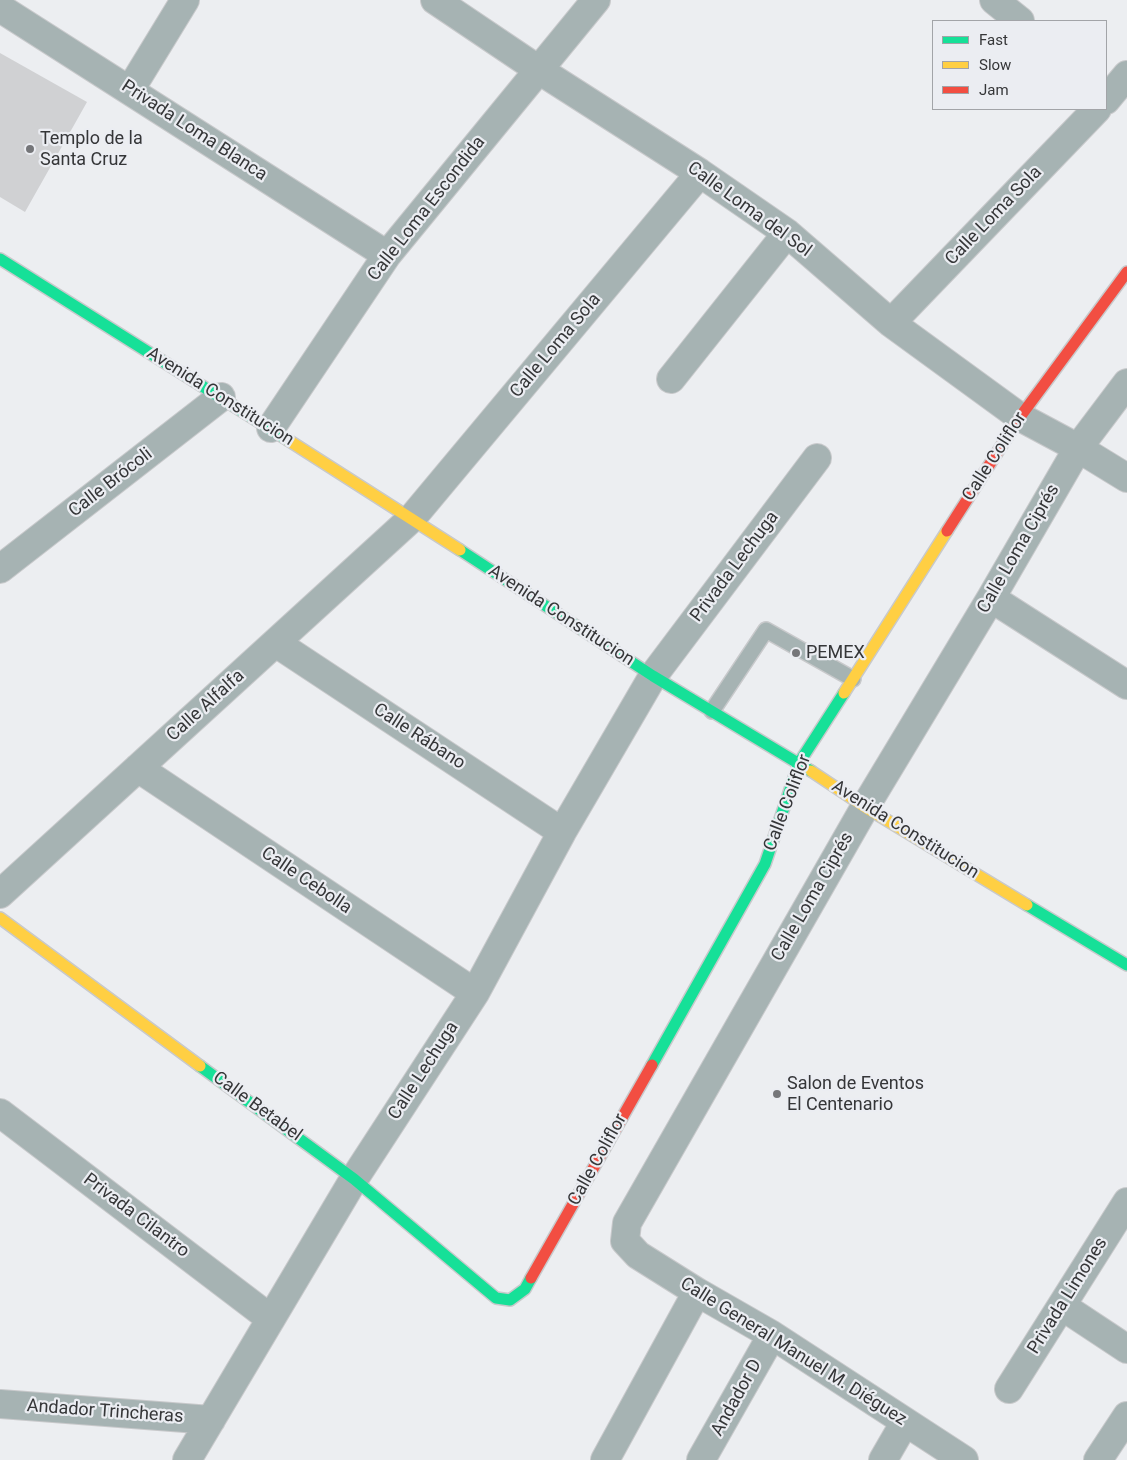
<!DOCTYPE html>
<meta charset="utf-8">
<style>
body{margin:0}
#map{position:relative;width:1127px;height:1460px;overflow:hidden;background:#eceef1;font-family:Roboto,sans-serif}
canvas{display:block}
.legend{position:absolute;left:932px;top:20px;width:175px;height:90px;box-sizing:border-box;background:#ebedf2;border:1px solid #a2a4a8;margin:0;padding:6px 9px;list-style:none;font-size:15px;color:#353638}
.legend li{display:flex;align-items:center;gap:10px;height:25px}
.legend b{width:25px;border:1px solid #a2a4a8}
</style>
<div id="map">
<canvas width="1127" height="1460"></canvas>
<ul class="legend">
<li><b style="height:6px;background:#16e098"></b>Fast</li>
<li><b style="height:6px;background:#ffcf43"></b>Slow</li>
<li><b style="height:6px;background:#f24e42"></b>Jam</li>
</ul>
</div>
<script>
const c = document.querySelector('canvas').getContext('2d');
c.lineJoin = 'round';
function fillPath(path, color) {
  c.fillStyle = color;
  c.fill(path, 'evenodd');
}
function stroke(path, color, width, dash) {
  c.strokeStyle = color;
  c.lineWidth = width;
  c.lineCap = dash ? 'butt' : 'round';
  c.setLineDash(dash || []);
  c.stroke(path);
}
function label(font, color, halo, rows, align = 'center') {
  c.font = font + ' Roboto,sans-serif';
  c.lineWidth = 4.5;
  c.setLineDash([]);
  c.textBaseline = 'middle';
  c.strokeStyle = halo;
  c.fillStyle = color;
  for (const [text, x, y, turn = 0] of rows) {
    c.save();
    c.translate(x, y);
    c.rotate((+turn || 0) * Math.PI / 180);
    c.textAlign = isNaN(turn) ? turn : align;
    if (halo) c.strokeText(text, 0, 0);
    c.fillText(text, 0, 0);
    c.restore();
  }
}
const building = new Path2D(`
 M0 53 87 102 25 212 0 197Z`);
const lane = new Path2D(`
 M712 711 766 630 853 679`);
const street = new Path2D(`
 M435 0 539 70 700 173 787 233 891 323 1020 417 1078 448 1127 478
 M994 0 1020 21
 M0 8 387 255
 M130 90 185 0
 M1106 100 1127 75
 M891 323 1097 109
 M671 379 787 233
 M271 428 387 255 596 0
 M0 569 221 397
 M991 598 1127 685
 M276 643 562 832
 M138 768 475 993
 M0 894 412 518 700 173
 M0 1113 271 1319
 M1062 1306 1127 1349
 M1009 1389 1127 1202
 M0 1404 211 1420
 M187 1460 354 1179 475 993 562 832 653 676 817 458
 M605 1460 697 1292
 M701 1460 772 1335
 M883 1460 905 1422
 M964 1460 772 1335 697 1292 638 1255 625 1241 627 1223 865 807 991 598 1078 448 1127 383
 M1098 1460 1127 1416`);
const fast = new Path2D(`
 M0 259 288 440
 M460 550 653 676 811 771
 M1027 905 1127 965
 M652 1065 765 864 799 763 844 693
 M200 1066 354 1179 496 1298 510 1300 525 1289 531 1278`);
const slow = new Path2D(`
 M288 440 460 550
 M844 693 947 531
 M811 771 865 807 1027 905
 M0 918 200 1066`);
const jam = new Path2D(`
 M947 531 1020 417 1127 272
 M531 1278 652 1065`);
const markers = [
 [30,149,5,"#757679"],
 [796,653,5,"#757679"],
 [777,1094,5,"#757679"]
];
const streetNames = [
 ["Privada Loma Blanca",194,131,33],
 ["Calle Loma Escondida",427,209,-52],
 ["Calle Loma del Sol",749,210,36],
 ["Calle Loma Sola",994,216,-46],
 ["Calle Loma Sola",556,346,-50],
 ["Avenida Constitucion",220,397,32],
 ["Calle Coliflor",995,457,-57],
 ["Calle Brócoli",111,483,-38],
 ["Calle Loma Ciprés",1019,549,-60],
 ["Privada Lechuga",735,567,-53],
 ["Avenida Constitucion",561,616,33],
 ["Calle Alfalfa",206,706,-42],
 ["Calle Rábano",419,737,33],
 ["Calle Coliflor",788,803,-69],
 ["Avenida Constitucion",905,830,32],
 ["Calle Cebolla",306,881,34],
 ["Calle Loma Ciprés",813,897,-60],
 ["Calle Lechuga",424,1071,-57],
 ["Calle Betabel",257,1107,36],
 ["Calle Coliflor",598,1160,-61],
 ["Privada Cilantro",136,1216,37],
 ["Privada Limones",1068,1296,-58],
 ["Calle General Manuel M. Diéguez",793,1352,32],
 ["Andador D",737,1398,-61],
 ["Andador Trincheras",105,1412,4]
];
const poiNames = [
 ["Templo de la",40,139],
 ["Santa Cruz",40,160],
 ["PEMEX",806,653],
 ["Salon de Eventos",787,1084],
 ["El Centenario",787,1105]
];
fillPath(building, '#d0d1d3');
stroke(lane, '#c8c9cb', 18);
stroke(street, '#c8c9cb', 30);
stroke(fast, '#c8c9cb', 14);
stroke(slow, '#c8c9cb', 14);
stroke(jam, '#c8c9cb', 14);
stroke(lane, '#a6b3b3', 15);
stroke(street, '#a6b3b3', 28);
stroke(fast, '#16e098', 11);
stroke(slow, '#ffcf43', 11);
stroke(jam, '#f24e42', 11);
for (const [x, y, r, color] of markers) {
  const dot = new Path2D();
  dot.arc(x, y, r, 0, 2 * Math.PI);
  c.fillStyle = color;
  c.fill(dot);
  stroke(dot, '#ebedf2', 2);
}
label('18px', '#353638', '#ebedf2', streetNames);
label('18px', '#353638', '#ebedf2', poiNames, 'left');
</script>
